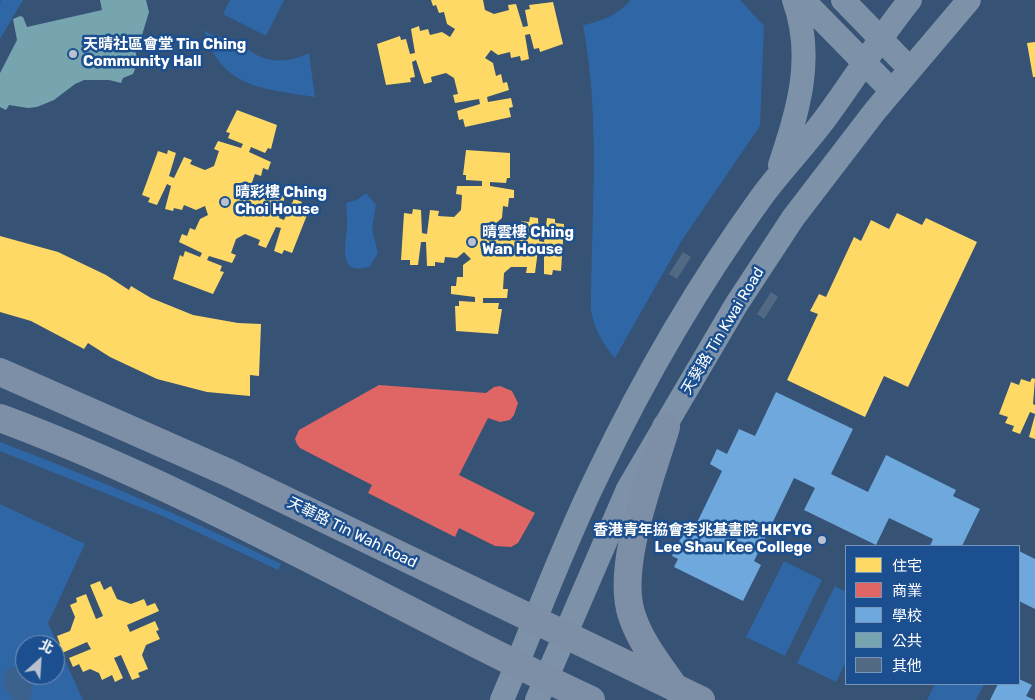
<!DOCTYPE html>
<meta charset="utf-8">
<style>
body{margin:0}
#map{position:relative;width:1035px;height:700px;overflow:hidden;background:#365274;font-family:Rubik,"Noto Sans TC",sans-serif}
canvas{display:block}
.legend{position:absolute;left:845px;top:545px;width:175px;height:140px;box-sizing:border-box;background:#1b4f8f;border:1px solid #7695bc;margin:0;padding:6px 9px;list-style:none;font-size:15px;color:#fff}
.legend li{display:flex;align-items:center;gap:10px;height:25px}
.legend b{width:25px;border:1px solid #7695bc}
.north{position:absolute;left:15px;top:635px;width:50px;height:50px;box-sizing:border-box;background:#1b4f8f;border:1px solid #7695bc;border-radius:50%;rotate:26deg;font-size:14px;font-weight:700;line-height:20px;text-align:center;color:#fff}
.north::after{content:'';display:block;margin:auto;width:18px;height:22px;background:#b9c2ce;clip-path:polygon(50% 0,100% 100%,50% 72%,0 100%)}
</style>
<div id="map">
<canvas width="1035" height="700"></canvas>
<ul class="legend">
<li><b style="height:14px;background:#ffd966"></b>住宅</li>
<li><b style="height:14px;background:#e06666"></b>商業</li>
<li><b style="height:14px;background:#6fa8dc"></b>學校</li>
<li><b style="height:14px;background:#76a5af"></b>公共</li>
<li><b style="height:14px;background:#526984"></b>其他</li>
</ul>
<div class="north">北</div>
</div>
<script>
const c = document.querySelector('canvas').getContext('2d');
c.lineJoin = 'round';
function fillPath(path, color) {
  c.fillStyle = color;
  c.fill(path, 'evenodd');
}
function stroke(path, color, width, dash) {
  c.strokeStyle = color;
  c.lineWidth = width;
  c.lineCap = dash ? 'butt' : 'round';
  c.setLineDash(dash || []);
  c.stroke(path);
}
function label(font, color, halo, rows, align = 'center') {
  c.font = font + ' Rubik,"Noto Sans TC",sans-serif';
  c.lineWidth = 5;
  c.setLineDash([]);
  c.textBaseline = 'middle';
  c.strokeStyle = halo;
  c.fillStyle = color;
  for (const [text, x, y, turn = 0] of rows) {
    c.save();
    c.translate(x, y);
    c.rotate((+turn || 0) * Math.PI / 180);
    c.textAlign = isNaN(turn) ? turn : align;
    if (halo) c.strokeText(text, 0, 0);
    c.fillText(text, 0, 0);
    c.restore();
  }
}
const green = new Path2D(`
 M1 0H23L0 39V3Z
 M230 0H284L266 36 223 14Z
 M631 0H740L764 26 760 126 682 240 615 358C602 343 595 330 591 311 591 215 601 120 583 25 603 21 617 15 631 0Z
 M204 30C213 37 222 37 233 41 240 44 246 49 253 53 272 64 290 62 309 53L315 97C264 89 220 88 204 30Z
 M366 193 376 205 372 229 378 253 370 266C338 278 345 246 347 228 347 220 347 212 346 203L357 200Z
 M0 442C96 478 189 519 281 564L278 570 167 518 0 451Z
 M0 504 85 544 48 623 83 700H0ZM25 645H55V675H25Z
 M784 561 822 580 785 656 746 637Z
 M835 586 846 592V662L836 682 797 663Z
 M935 684H984L976 700H927Z`);
const water = new Path2D(`
 M18 665 25 666V675H33L34 677 30 700H13L3 684 5 671Z`);
const homes = new Path2D(`
 M431 0H483L485 10 494 14 509 10 508 5 516 4 523 27 528 26 525 10 530 9 529 5 553 2 563 44 540 52 539 48 534 49 530 34 525 35 529 59 521 61 520 56 511 58 510 52 498 55 491 50 485 58 493 63 496 76 501 74 503 83 507 82 509 90 487 97 488 102 511 98 513 107 509 108 511 117 465 127 463 119 459 120 457 111 480 104 479 99 455 103 453 95 458 94 454 78 446 73 431 77 432 82 424 84 416 60 412 62 415 77 410 78 411 82 386 85 377 44 400 36 401 40 406 39 410 54 415 53 411 29 419 26 420 31 428 29 430 35 442 32 450 37 455 29 447 24 444 12 439 13 436 5 433 6Z
 M1035 42V77H1033L1027 43Z
 M237 110 277 125 271 149 268 148 265 153 251 147 249 152 271 162 268 170 263 168 261 176 255 174 251 185 242 189 245 198 254 194 266 199 268 194 276 197 278 193 285 196 279 218 284 220 294 199 302 202 300 206 309 210 292 253 284 250 282 254 274 251 281 228 276 227 266 248 258 245 260 240 245 234 236 239 231 253 236 255 232 263 209 256 207 260 222 266 220 271 224 272 213 294 173 279 180 255 183 257 185 251 200 257 202 253 179 242 182 234 187 236 190 228 195 230 200 219 208 215 205 206 196 210 184 205 182 210 174 208 173 211 165 209 171 186 167 184 157 205 148 202 150 198 142 195 158 151 167 154 168 150 176 153 169 176 174 178 184 157 192 160 190 164 205 170 214 166 219 151 214 149 218 141 241 148 243 144 228 138 230 133 226 132Z
 M466 150 510 153V178H507L506 183 490 182V186L514 190V198H509L508 207 503 206 502 218 495 224 501 232 508 226H521V221L529 222 530 217 538 218 539 241 544 242 547 218 555 219V223L564 224 561 271 553 270 552 275 544 274V250H538L535 273H526L527 267H511L504 273 503 289H508L507 298H483V303H499L498 309H502L498 334 456 331 455 306H459V301L475 302V297L451 294V286H456L457 277H463V265L471 259 464 252 457 258 445 257 444 263 435 262V266H427L426 242H421L418 265H410V260H401L404 213 412 214 413 209 421 210 422 233 427 234 430 210 439 211 438 216 454 217 461 210 462 195 456 194 457 186H482V181L466 180V175H463Z
 M897 213 922 225 926 218 977 242 908 387 884 376 865 417 787 380 818 314 810 311 819 294 826 297 854 237 861 241 871 220 889 229Z
 M0 236 58 252 106 275 129 290 131 286 151 298 193 315 238 323 261 324 259 376 250 375V396L207 392 157 379 110 357 88 343 84 349 31 321 0 312Z
 M1032 378 1035 379 1033 404 1035 405V414L1030 412 1020 434 1012 431 1014 426 1005 423 1008 417 999 414 1011 382 1019 385 1021 379 1030 382Z
 M1035 415V439L1029 437Z
 M100 581 104 590 111 586 117 599 131 604 144 599 147 606 155 603 159 611 127 625 130 632 155 621 159 630 156 631 160 639 146 645 142 655 148 669 138 673 140 677 132 680 121 655 114 658 123 678 115 682 112 675 102 680 99 673 90 669 83 672 79 664 73 667 69 658 91 649 87 642 62 653 58 645 60 644 57 636 70 631 75 617 70 605 77 602 76 598 86 594 96 619 103 616 90 585Z`);
const shops = new Path2D(`
 M379 385 486 393 494 387 500 386 512 391 518 403 514 415 510 420 500 422 488 418 459 475 535 513 518 543 511 547 495 546 459 528 455 537 368 493 372 485 300 448 297 444 295 439 299 430Z`);
const schools = new Path2D(`
 M776 392 853 429 831 474 868 492 886 455 956 490 953 496 980 509 962 546H930L933 539 889 518 876 545 804 510 815 488 794 478 754 561 761 565 743 601 674 567 678 559 672 556 683 534 690 537 722 471 710 464 717 449 727 454 739 429 755 436Z
 M1019 551 1035 559V609L1019 601Z
 M1019 679 1032 685 1026 696 1035 700H990L998 684H1019Z`);
const public = new Path2D(`
 M100 0H146L149 12 139 45 134 46 138 62 133 74 123 78 121 83 109 80H84L75 84 54 100 37 107 28 108 9 105 6 110 0 107V73L17 40 13 19 20 16 23 17 27 27 102 10Z`);
const building = new Path2D(`
 M683 252 691 257 677 279 669 274Z
 M771 292 778 297 764 319 757 314Z`);
const minor = new Path2D(`
 M803 0 892 91
 M843 0 910 69
 M780 165C798 110 815 58 794 0
 M502 700C534 625 562 547 598 474 644 378 698 285 760 199 781 170 806 145 827 116 855 78 880 37 910 0
 M537 700 628 489 736 305 793 218 875 111 969 0`);
const major = new Path2D(`
 M0 372 229 473 701 700
 M0 418C205 494 393 608 591 700
 M666 427C651 478 615 567 632 616 641 643 659 665 675 688`);
const markers = [
 [73,54,5,"#b9c2ce"],
 [225,202,5,"#b9c2ce"],
 [472,242,5,"#b9c2ce"],
 [822,540,5,"#b9c2ce"]
];
const poiNames = [
 ["天晴社區會堂 Tin Ching",83,45],
 ["Community Hall",83,62],
 ["晴彩樓 Ching",235,193],
 ["Choi House",235,210],
 ["晴雲樓 Ching",482,233],
 ["Wan House",482,250],
 ["香港青年拹會李兆基書院 HKFYG",812,531,"right"],
 ["Lee Shau Kee College",812,548,"right"]
];
const streetNames = [
 ["天葵路 Tin Kwai Road",723,331,-59],
 ["天華路 Tin Wah Road",352,533,26]
];
fillPath(green, '#2f66a5');
fillPath(water, '#3b618d');
fillPath(homes, '#ffd966');
fillPath(shops, '#e06666');
fillPath(schools, '#6fa8dc');
fillPath(public, '#76a5af');
fillPath(building, '#526984');
stroke(minor, '#7d92a8', 24);
stroke(major, '#7d8ea7', 28);
for (const [x, y, r, color] of markers) {
  const dot = new Path2D();
  dot.arc(x, y, r, 0, 2 * Math.PI);
  c.fillStyle = color;
  c.fill(dot);
  stroke(dot, '#1b4f8f', 2);
}
label('bold 15px', '#fff', '#1b4f8f', poiNames, 'left');
label('15px', '#fff', '#1b4f8f', streetNames);
</script>
